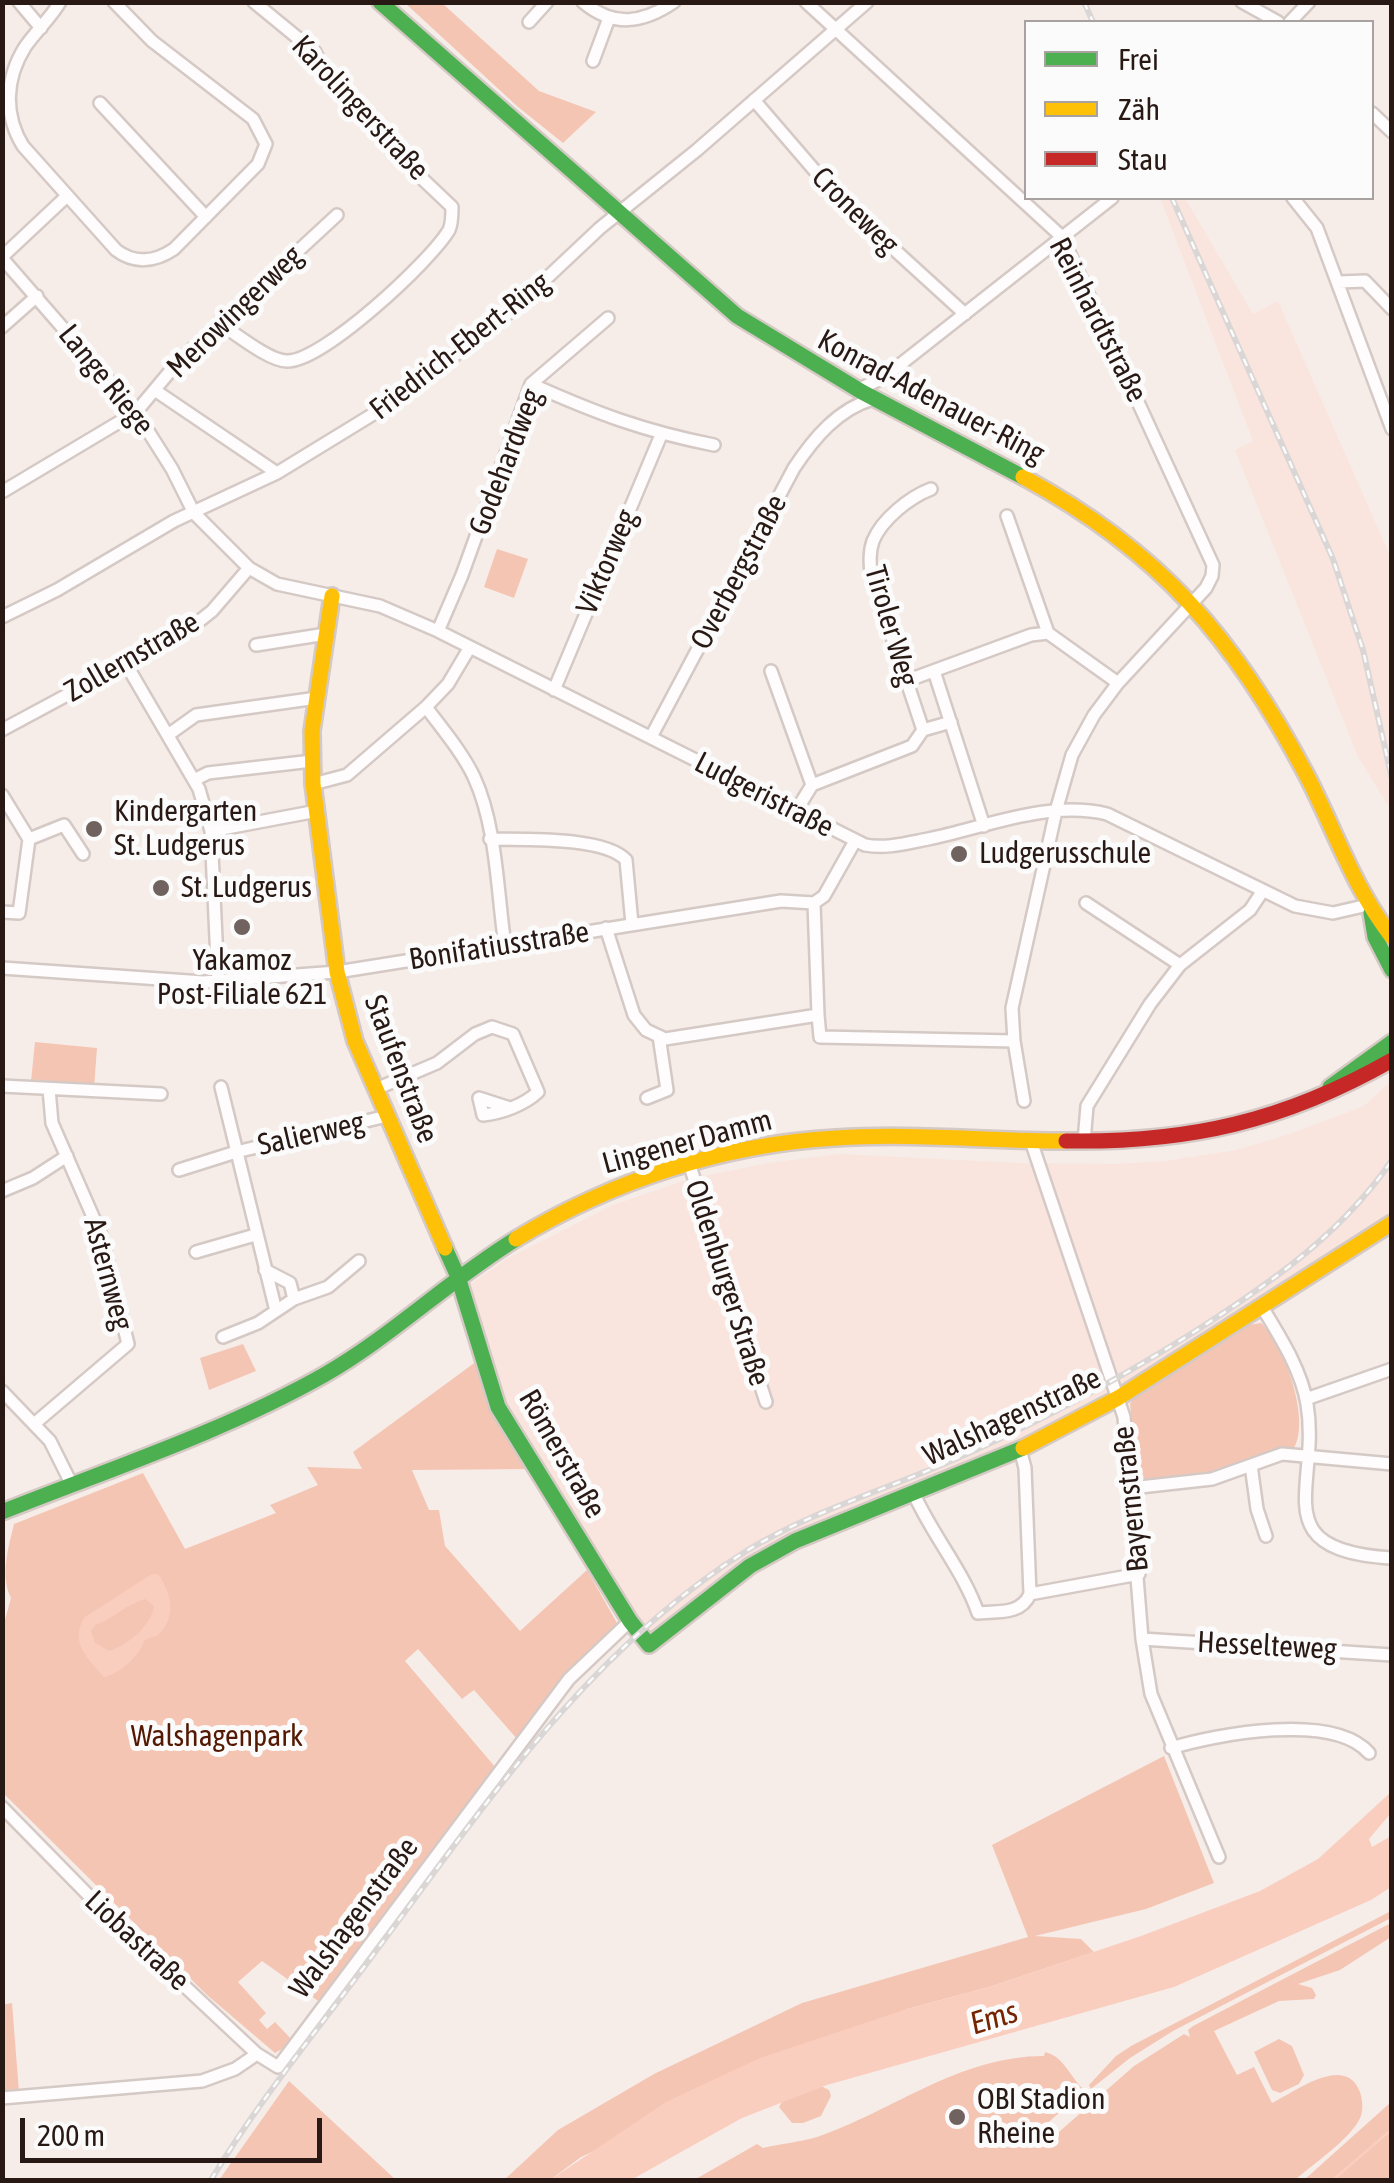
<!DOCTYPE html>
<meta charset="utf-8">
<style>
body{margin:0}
#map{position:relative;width:1394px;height:2183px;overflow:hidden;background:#f6ede9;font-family:"Asap Condensed",sans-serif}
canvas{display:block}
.frame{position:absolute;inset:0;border:5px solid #281914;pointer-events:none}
.legend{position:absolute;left:1024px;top:20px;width:350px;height:180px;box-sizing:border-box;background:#fbfbfb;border:2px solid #a7a19f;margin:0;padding:12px 18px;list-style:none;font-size:30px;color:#281914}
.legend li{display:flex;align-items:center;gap:20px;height:50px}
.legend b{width:50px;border:2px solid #a7a19f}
.scale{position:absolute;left:20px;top:2118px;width:302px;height:45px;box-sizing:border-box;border:5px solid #281914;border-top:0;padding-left:12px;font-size:30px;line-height:35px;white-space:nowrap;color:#281914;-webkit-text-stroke:8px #fbfbfb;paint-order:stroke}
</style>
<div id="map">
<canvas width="1394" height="2183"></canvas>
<div class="frame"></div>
<ul class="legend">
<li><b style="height:12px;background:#4caf50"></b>Frei</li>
<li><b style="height:12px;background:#ffc107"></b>Zäh</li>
<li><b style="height:12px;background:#c62828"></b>Stau</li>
</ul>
<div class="scale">200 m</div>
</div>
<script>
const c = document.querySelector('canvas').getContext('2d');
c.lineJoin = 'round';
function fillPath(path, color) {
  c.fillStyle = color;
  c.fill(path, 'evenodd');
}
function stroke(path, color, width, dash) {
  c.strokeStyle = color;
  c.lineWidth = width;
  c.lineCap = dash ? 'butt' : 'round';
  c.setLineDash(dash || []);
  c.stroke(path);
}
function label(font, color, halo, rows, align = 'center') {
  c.font = font + ' "Asap Condensed",sans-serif';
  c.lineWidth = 10;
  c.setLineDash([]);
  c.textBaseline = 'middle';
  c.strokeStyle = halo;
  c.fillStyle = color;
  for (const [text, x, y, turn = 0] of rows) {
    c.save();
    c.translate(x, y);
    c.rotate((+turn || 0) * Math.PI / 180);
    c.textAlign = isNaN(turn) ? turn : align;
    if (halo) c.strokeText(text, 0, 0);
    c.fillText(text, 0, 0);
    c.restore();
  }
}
const built = new Path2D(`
 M1160 198H1185L1253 314 1278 301 1391 558V810L1358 757 1235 450 1253 441Z
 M1391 1081V1213L1120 1385 1024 1437 753 1557 716 1581 652 1636 500 1406 465 1288 508 1258 613 1205 689 1179 768 1163 840 1154 1019 1163 1116 1164 1166 1161 1236 1150 1287 1135 1364 1106Z`);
const green = new Path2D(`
 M405 3H442L539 91 596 112 563 143 518 107Z
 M497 549 528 559 514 598 484 587Z
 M35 1042 97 1048 94 1088 48 1087 41 1082 31 1081Z
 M1261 1323C1284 1343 1311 1420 1294 1448L1282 1449 1214 1475 1138 1484 1130 1404 1136 1394 1248 1325Z
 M243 1344 256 1371 209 1390 200 1358Z
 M477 1361 531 1469 412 1470 429 1510H439L445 1546 520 1631 587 1570 617 1623 566 1677 518 1740 474 1690 462 1699 418 1649 405 1661 496 1768 321 2003 262 1961 238 1982 266 2013 259 2020 267 2029 275 2022 294 2042 275 2053 207 1995 3 1793 2 1631 11 1598C0 1576 8 1549 14 1524L143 1473 185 1549 276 1513 270 1505 318 1485 307 1467 362 1469 353 1452Z
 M1164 1756 1214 1883 1146 1909 1035 1936 1081 1939 1094 1952 989 1987 907 2009 581 2157 550 2180H504L558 2130 654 2074 802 2003 1028 1937 992 1845Z
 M1391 1911V1918L1173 2031 1130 2058 1091 2089 1089 2085 1116 2056 1131 2046Z
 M1391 1923V1937L1340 1970 1298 1984 1312 1988 1316 1995 1314 1999 1279 2001 1214 2031 1237 2075 1254 2067 1272 2103C1295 2092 1345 2053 1360 2092 1363 2102 1364 2113 1358 2122 1346 2142 1313 2164 1295 2180H694L757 2144 763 2148C780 2144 800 2142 817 2137 893 2111 959 2056 1044 2056L1045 2052C1066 2057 1071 2081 1087 2092L1082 2096 1072 2091 1076 2098 1034 2135 1039 2144 1051 2139 1134 2066 1184 2034 1190 2037 1188 2030 1193 2026Z
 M12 2003 19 2092 3 2093 2 2005Z
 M1279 2039 1292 2046 1304 2075 1299 2084 1280 2093 1272 2090 1254 2052Z
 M289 2081 396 2180H219Z
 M819 2085 829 2090 831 2096 821 2116 803 2123H792L779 2107 785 2097Z
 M1391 2102V2180H1304Z`);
const water = new Path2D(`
 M152 1574H158C171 1593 177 1616 159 1634 155 1638 149 1637 145 1640 142 1642 143 1645 141 1648 133 1661 120 1673 104 1677 87 1658 69 1641 85 1617ZM145 1599 154 1606C152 1625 127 1646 109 1651L95 1643 91 1631 95 1625C115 1618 126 1604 145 1599Z
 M1391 1792V1813L1369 1839 1372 1847 1391 1836V1887L1371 1900 1174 1987 827 2085 742 2118 631 2180H550L666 2102 760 2058 907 2009 989 1987 1141 1936 1260 1891 1318 1859Z`);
const stream = new Path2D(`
 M1333 2180 1392 2129`);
const street = new Path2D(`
 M19 2 41 28
 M60 2C50 19 36 31 25 47 5 79 4 115 23 146L116 250C134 264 155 262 174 249L258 164 266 144 253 119 152 41 114 2
 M583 2C614 28 643 23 674 2
 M806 2 1062 237 1213 565 1212 576 1206 588 1118 683 1094 715 1072 755 1056 811 1012 1008 1014 1041 1024 1101
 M1242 2 1278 22
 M529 22 547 2
 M1290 22 1309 2
 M593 61 609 18
 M754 100 840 200 965 314
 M100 103 206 217
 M1372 113 1392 132
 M1293 198 1317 228 1392 429
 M2 257 67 196
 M2 258 136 412 172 469 194 513 249 568 277 584 380 606 438 631 865 845C886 849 907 843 928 839 986 827 1048 800 1107 814L1295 906 1333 913 1368 905
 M1339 282 1365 281 1392 309
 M219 323C235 333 269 361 287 361 322 362 430 262 449 230 452 224 452 214 452 207L392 150 330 83 315 52 254 2
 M2 327 37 296
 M531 384C596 413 643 431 714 445
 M857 390 883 378 1112 198
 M156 391 277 473
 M2 492 136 412 177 363 337 215
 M1007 516 1048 633
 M2 617 57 590 174 521 277 473 406 394 516 307 600 228 697 150 867 2
 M438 631 462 575 531 384 608 318
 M256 645 326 634
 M126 664 199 789 211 831 218 982
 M771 671 812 785
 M934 671 984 826
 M906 681 1031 635 1048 633 1118 683
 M554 690 661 435
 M426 707C443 730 462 752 474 777 497 827 497 892 505 945
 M2 730 188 630 212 611 249 568
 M923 730 871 574C870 563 869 552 873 541 882 519 910 497 931 489
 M168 735 196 715 317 698
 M651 737 794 468C814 438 838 409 873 399
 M194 780 208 773 312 761
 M313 784 347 775 426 707 448 684 470 647
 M2 795 29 839 19 913 2 912
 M796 811 812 785 912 746 923 730 951 722
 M211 831 317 811
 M29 839 64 825 83 854
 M490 839C522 840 604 836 626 860L632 924
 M814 903 818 1015
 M814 903 824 896 855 841
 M1086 903 1180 965
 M606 928 634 1015 646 1030 665 1039 818 1015 820 1037 1014 1041
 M2 968 203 982 337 972 781 901 814 903
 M2 1086 161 1094
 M221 1087 276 1311
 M376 1089 437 1063 475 1034 492 1027 513 1034 538 1092C524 1105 502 1113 483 1115L479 1098 510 1108
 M647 1098 667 1090 659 1036
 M1031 1141 1124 1417 1142 1639 1151 1694 1219 1857
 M1084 1142 1087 1106 1150 1004 1180 965 1250 910 1262 892
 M689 1163 766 1402
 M179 1170 236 1152 387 1116
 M2 1191 33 1178 67 1156
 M196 1252 255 1235
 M265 1270 290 1283 294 1299
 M1262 1307C1280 1337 1301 1369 1307 1404 1321 1487 1262 1550 1392 1558
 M223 1337 258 1323 294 1299 328 1287 359 1261
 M2 1391 50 1441 71 1483
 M1306 1399 1392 1369
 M34 1424 128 1344 101 1235 52 1123 49 1089
 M1020 1449 1025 1468 1030 1594
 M1251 1465 1257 1509 1266 1536
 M1131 1488 1212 1479 1282 1454 1392 1464
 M913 1492C932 1535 963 1570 978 1613 998 1611 1021 1615 1030 1594L1139 1574
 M1142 1639 1392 1655
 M1171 1748C1217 1734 1334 1712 1369 1753
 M2 1807 98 1905 257 2054 278 2067 569 1679 630 1621
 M2 2098 202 2081 235 2069 257 2054`);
const fast = new Path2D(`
 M380 2 737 316 862 392 1023 477
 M1371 913 1375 937 1392 970
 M1330 1087 1392 1042
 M445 1248 458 1277 498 1407 630 1621 649 1645 750 1566 795 1541 1023 1448
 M2 1512C110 1469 223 1432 324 1375 392 1336 449 1280 516 1239`);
const slow = new Path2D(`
 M1023 477C1160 551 1235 639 1307 776 1335 830 1354 889 1392 937
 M332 596 312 731 313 784 337 972 355 1041 445 1248
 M516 1239C611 1181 724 1144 836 1138 912 1133 989 1141 1066 1141
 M1023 1448 1118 1398 1392 1223`);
const jam = new Path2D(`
 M1066 1141C1189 1143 1285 1121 1392 1060`);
const rail = new Path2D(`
 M1084 2 1093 22
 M1172 198 1333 559 1363 650 1392 779
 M211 2180C257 2103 316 2032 370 1959 480 1812 588 1649 748 1550 809 1513 881 1491 946 1463 1033 1426 1114 1382 1194 1332 1269 1284 1341 1235 1392 1160`);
const markers = [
 [94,829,10,"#70635f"],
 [959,854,10,"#70635f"],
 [161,888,10,"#70635f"],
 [242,927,10,"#70635f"],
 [957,2117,10,"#70635f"]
];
const streetNames = [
 ["Karolingerstraße",360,108,47],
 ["Croneweg",855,211,45],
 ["Merowingerweg",235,312,-44],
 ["Reinhardtstraße",1098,320,63],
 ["Friedrich-Ebert-Ring",460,346,-38],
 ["Lange Riege",106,380,51],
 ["Konrad-Adenauer-Ring",931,397,28],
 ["Godehardweg",506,462,-69],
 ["Viktorweg",607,562,-67],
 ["Overbergstraße",739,572,-62],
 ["Tiroler Weg",891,626,74],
 ["Zollernstraße",132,657,-30],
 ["Ludgeristraße",764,795,27],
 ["Bonifatiusstraße",499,946,-9],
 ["Staufenstraße",401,1069,69],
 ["Salierweg",311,1134,-13],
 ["Lingener Damm",687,1142,-15],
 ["Asternweg",108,1274,75],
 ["Oldenburger Straße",727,1283,72],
 ["Walshagenstraße",1012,1417,-25],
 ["Römerstraße",562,1454,60],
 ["Bayernstraße",1131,1499,-96],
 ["Hesselteweg",1267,1646,3],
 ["Walshagenstraße",354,1918,-53],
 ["Liobastraße",137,1941,43]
];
const poiNames = [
 ["Kindergarten",114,812],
 ["St. Ludgerus",114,846],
 ["Ludgerusschule",979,854],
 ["St. Ludgerus",181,888],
 ["Yakamoz",242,961,"center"],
 ["Post-Filiale 621",242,995,"center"],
 ["OBI Stadion",977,2100],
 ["Rheine",977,2134]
];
const parkNames = [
 ["Walshagenpark",217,1737]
];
const waterNames = [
 ["Ems",994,2018,-17]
];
fillPath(built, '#f9e5dd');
fillPath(green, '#f5c5b4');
fillPath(water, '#facebf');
stroke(stream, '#facebf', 2.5);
stroke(street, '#d5c9c5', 16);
stroke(fast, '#d5c9c5', 20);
stroke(slow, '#d5c9c5', 20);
stroke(jam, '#d5c9c5', 20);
stroke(street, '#fefcfc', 11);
stroke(fast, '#4caf50', 15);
stroke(slow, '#ffc107', 15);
stroke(jam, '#c62828', 15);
stroke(rail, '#d9d6d5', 6);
stroke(rail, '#fbfbfb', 2.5, [8]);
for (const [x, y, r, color] of markers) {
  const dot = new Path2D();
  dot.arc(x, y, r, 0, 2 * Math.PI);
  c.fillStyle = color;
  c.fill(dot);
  stroke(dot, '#fbfbfb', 4);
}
label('30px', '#281914', '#fbfbfb', streetNames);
label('30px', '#281914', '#fbfbfb', poiNames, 'left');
label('30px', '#531903', '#fbfbfb', parkNames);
label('italic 32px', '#752300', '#fbfbfb', waterNames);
</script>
